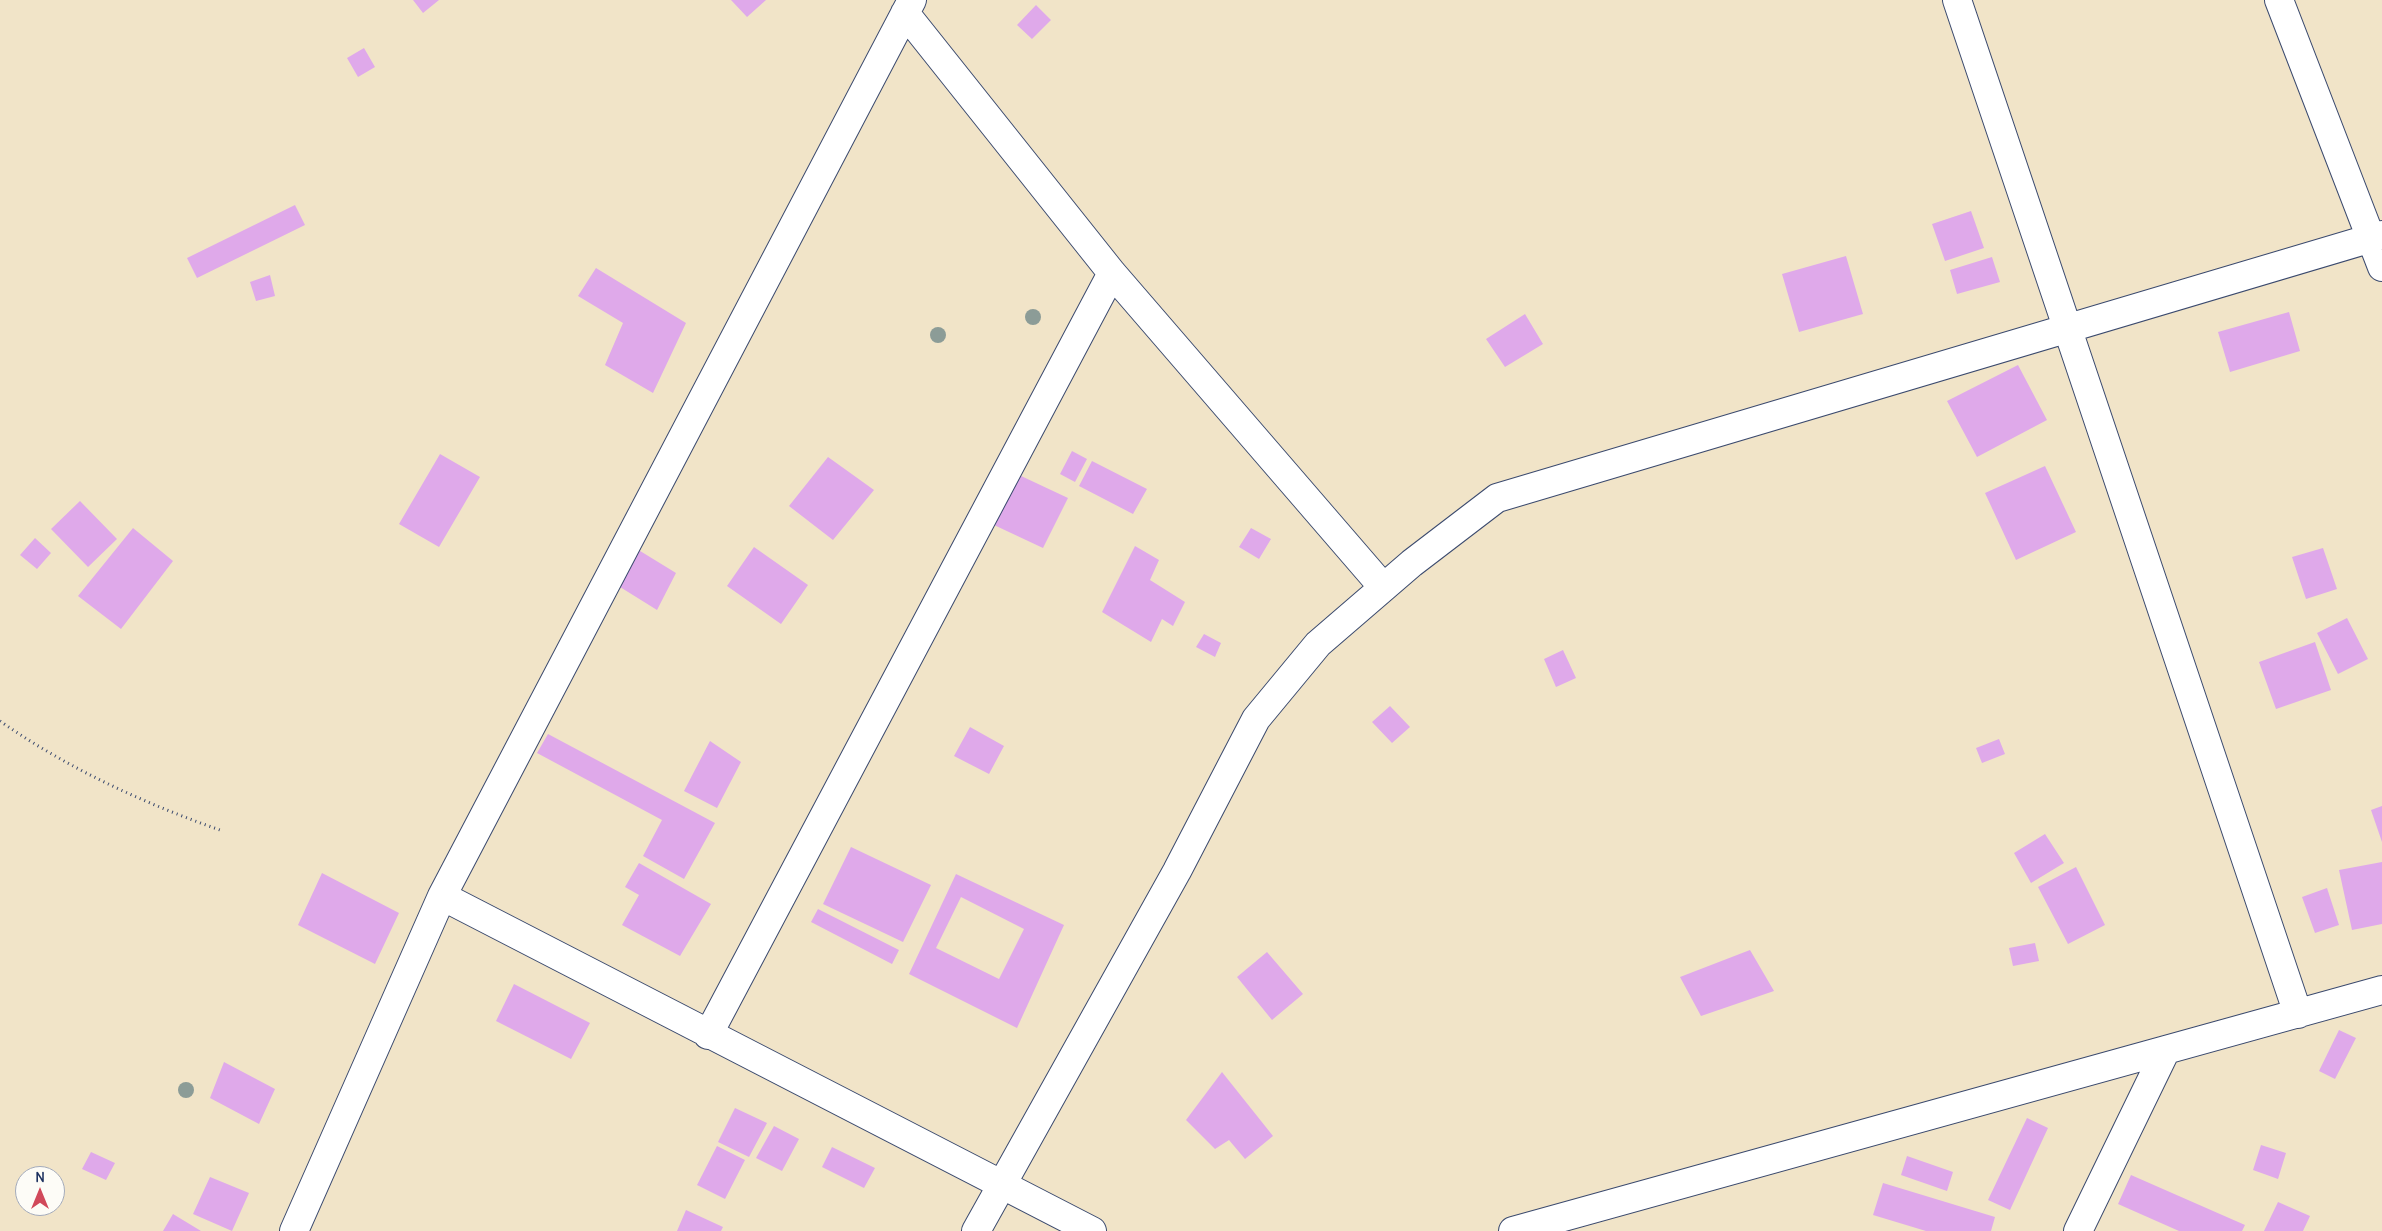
<!DOCTYPE html>
<style>
body{margin:0}
#map{position:relative;width:2382px;height:1231px;overflow:hidden;background:#f1e4c8;font-family:Delius,sans-serif}
canvas{display:block}
.north{position:absolute;left:15px;top:1166px;width:50px;height:50px;box-sizing:border-box;background:#fdfcf7;border:1px solid #a3aaba;border-radius:50%;rotate:0deg;font-size:14px;font-weight:700;line-height:20px;text-align:center;color:#1b2f5e}
.north::after{content:'';display:block;margin:auto;width:18px;height:22px;background:#d1495b;clip-path:polygon(50% 0,100% 100%,50% 72%,0 100%)}
</style>
<div id="map">
<canvas width="2382" height="1231"></canvas>
<div class="north">N</div>
</div>
<script>
const c = document.querySelector('canvas').getContext('2d');
c.lineJoin = 'round';
function fillPath(path, color) {
  c.fillStyle = color;
  c.fill(path, 'evenodd');
}
function stroke(path, color, width, dash) {
  c.strokeStyle = color;
  c.lineWidth = width;
  c.lineCap = dash ? 'butt' : 'round';
  c.setLineDash(dash || []);
  c.stroke(path);
}
const building = new Path2D(`
 M413 0H439L423 13Z
 M731 0H766L747 17Z
 M1036 5 1051 20 1032 39 1017 25Z
 M364 48 375 67 358 77 347 58Z
 M295 205 305 225 197 278 187 258Z
 M1971 211 1984 248 1945 261 1932 224Z
 M1846 256 1863 314 1799 332 1782 274Z
 M1992 257 2000 282 1957 294 1950 270Z
 M596 268 686 323 653 393 605 365 623 323 578 296Z
 M270 275 275 296 256 301 250 282Z
 M2289 312 2300 351 2230 372 2218 332Z
 M1525 314 1543 344 1505 367 1486 339Z
 M2018 365 2047 420 1977 457 1947 401Z
 M1072 451 1087 459 1075 482 1060 474Z
 M440 454 480 477 439 547 399 524Z
 M828 457 874 490 833 540 789 506Z
 M1092 461 1147 489 1133 514 1079 486Z
 M2045 466 2076 532 2016 560 1985 493Z
 M1019 475 1068 498 1043 548 994 525Z
 M80 501 117 539 88 567 51 529Z
 M133 528 173 561 121 629 78 596Z
 M1251 528 1271 539 1259 559 1239 547Z
 M35 538 51 553 37 569 20 555Z
 M632 546 676 573 657 610 612 582Z
 M1135 546 1159 560 1150 580 1185 602 1173 626 1162 619 1151 642 1102 612Z
 M754 547 808 585 781 624 727 586Z
 M2323 548 2337 589 2306 599 2292 557Z
 M2347 618 2368 659 2338 674 2317 633Z
 M1204 634 1221 643 1215 657 1196 647Z
 M2315 642 2331 690 2276 709 2259 662Z
 M1563 650 1576 678 1556 687 1544 659Z
 M1390 706 1410 727 1392 743 1372 722Z
 M970 727 1004 746 989 774 954 756Z
 M548 734 715 823 684 879 643 856 662 820 537 753Z
 M1999 739 2005 754 1982 763 1976 748Z
 M710 741 741 762 717 808 684 791Z
 M2382 806V842L2371 810Z
 M2045 834 2064 863 2031 883 2014 853Z
 M851 847 931 885 903 942 823 904Z
 M2382 862V924L2352 930 2339 870Z
 M639 863 711 904 680 956 622 925 639 895 625 887Z
 M2076 867 2105 925 2068 944 2038 887Z
 M322 873 399 913 375 964 298 925Z
 M956 874 1064 925 1017 1028 909 974ZM961 897 1024 929 999 979 936 948Z
 M2327 888 2339 925 2315 933 2302 897Z
 M818 909 899 950 892 964 811 922Z
 M2035 943 2039 961 2013 966 2009 948Z
 M1750 950 1774 991 1701 1016 1680 977Z
 M1267 952 1303 994 1272 1020 1237 977Z
 M514 984 590 1023 571 1059 496 1021Z
 M2339 1030 2356 1038 2335 1079 2319 1071Z
 M224 1062 275 1089 259 1124 210 1098Z
 M1222 1072 1273 1136 1245 1159 1229 1140 1215 1149 1186 1120Z
 M735 1108 767 1123 749 1157 718 1142Z
 M2027 1118 2048 1128 2010 1210 1988 1200Z
 M774 1126 799 1139 782 1171 756 1158Z
 M2261 1145 2286 1153 2278 1179 2253 1170Z
 M717 1146 745 1160 725 1199 697 1185Z
 M832 1147 875 1168 864 1188 822 1167Z
 M91 1152 115 1163 106 1180 82 1169Z
 M1907 1156 1953 1172 1947 1191 1901 1175Z
 M2131 1175 2245 1225 2242 1231H2179L2118 1204Z
 M210 1177 249 1193 232 1231 193 1214Z
 M1883 1183 1995 1217 1991 1231H1926L1873 1215Z
 M2278 1202 2310 1216 2303 1231H2264Z
 M686 1210 723 1227 721 1231H677Z
 M173 1214 201 1231H163Z`);
const path = new Path2D(`
 M0 721C67 768 143 803 220 830`);
const street = new Path2D(`
 M1957 0 2298 1014
 M2279 0 2382 267
 M905 13 1112 273 1383 587
 M442 896 1092 1231
 M708 1035 1112 273
 M294 1231 442 896 912 0
 M976 1231 1177 871 1256 719 1318 644 1412 563 1497 498 2382 235
 M1513 1231 2382 990
 M2078 1231 2166 1050`);
const trees = [
 [1033,317],
 [938,335],
 [186,1090]
];
fillPath(building, '#dfa9ea');
stroke(street, '#3b4a6e', 30);
stroke(path, '#3b4a6e', 3, [1, 4]);
stroke(street, '#fff', 28);
c.fillStyle = '#8c9c97';
for (const [x, y] of trees) {
  c.beginPath();
  c.arc(x, y, 8, 0, 2 * Math.PI);
  c.fill();
}
</script>
